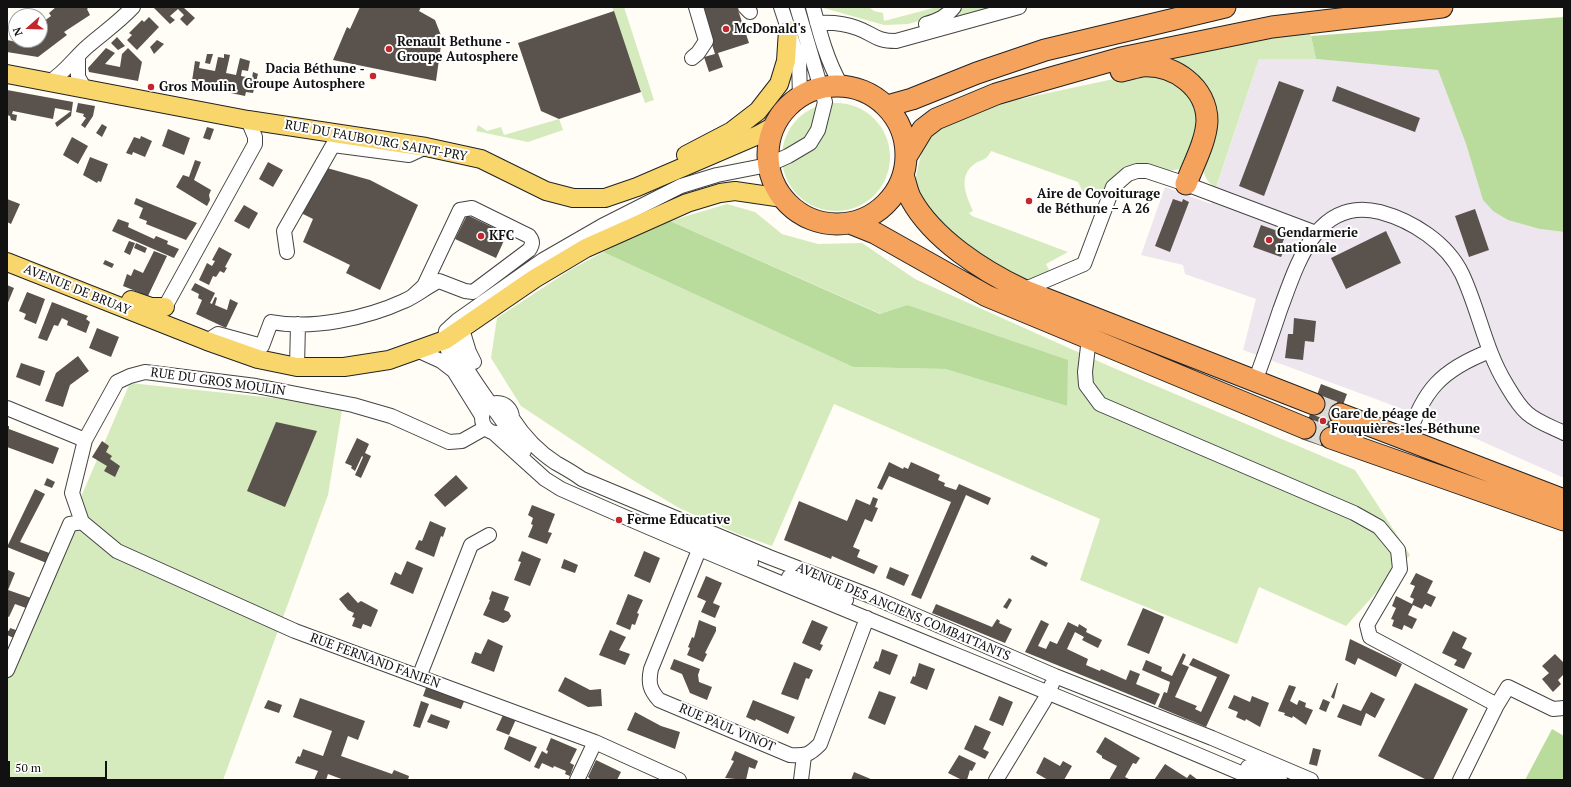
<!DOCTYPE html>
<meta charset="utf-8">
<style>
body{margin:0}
#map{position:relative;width:1571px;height:787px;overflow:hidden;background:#fffdf5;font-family:"PT Serif",serif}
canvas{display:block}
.frame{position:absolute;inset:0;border:8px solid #111;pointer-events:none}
.north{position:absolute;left:8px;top:8px;width:40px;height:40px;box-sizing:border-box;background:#fff;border:1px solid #a0a0a0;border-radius:50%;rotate:250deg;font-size:11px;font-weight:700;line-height:16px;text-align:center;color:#111}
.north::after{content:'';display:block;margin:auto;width:14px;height:18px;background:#c4262e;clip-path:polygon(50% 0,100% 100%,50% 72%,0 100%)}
.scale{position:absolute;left:8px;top:761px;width:99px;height:18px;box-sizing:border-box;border:2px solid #111;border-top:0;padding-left:5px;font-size:12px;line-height:14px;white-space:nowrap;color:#111;-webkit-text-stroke:3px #fff;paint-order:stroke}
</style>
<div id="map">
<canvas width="1571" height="787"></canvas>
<div class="frame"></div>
<div class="north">N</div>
<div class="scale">50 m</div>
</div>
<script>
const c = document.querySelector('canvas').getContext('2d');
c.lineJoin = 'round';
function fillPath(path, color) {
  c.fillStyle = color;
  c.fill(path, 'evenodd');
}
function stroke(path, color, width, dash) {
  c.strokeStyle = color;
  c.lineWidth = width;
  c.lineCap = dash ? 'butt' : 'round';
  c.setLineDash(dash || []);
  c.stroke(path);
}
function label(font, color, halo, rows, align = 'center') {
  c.font = font + ' "PT Serif",serif';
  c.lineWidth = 4;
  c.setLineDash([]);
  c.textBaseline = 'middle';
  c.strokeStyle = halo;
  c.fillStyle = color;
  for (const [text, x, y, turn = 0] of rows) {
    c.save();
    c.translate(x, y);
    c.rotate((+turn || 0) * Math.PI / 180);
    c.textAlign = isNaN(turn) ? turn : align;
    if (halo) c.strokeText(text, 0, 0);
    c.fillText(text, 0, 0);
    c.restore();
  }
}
const industrial = new Path2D(`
 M1259 59H1316L1438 69 1466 144 1478 182 1540 229 1564 232V478L1443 424 1243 350 1256 299 1185 274 1183 265 1141 255 1165 187 1211 204Z`);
const green = new Path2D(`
 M612 7H624L654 100 645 103Z
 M820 7H869L874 11 883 13 884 21 937 7H945L936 16 908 24 884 25Z
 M961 7H1000L952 18Z
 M1308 30 1311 36 1316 59H1259L1216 188C1192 173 1208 147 1214 126L1165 61 1164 56Z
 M1146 72 1164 73 1190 91 1201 123 1187 165C1152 186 1129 137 1100 198L1083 192 1078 182 991 151C986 162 981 158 972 166 958 179 967 197 973 211L969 213 972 216 1068 252 1046 264 1050 272 1028 282 1011 280 933 217 919 195 915 181 922 150 933 134 950 122 1002 103Z
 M782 157a54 54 0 1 1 108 0a54 54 0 1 1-108 0Z
 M559 119 563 130 528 142 476 131 478 125 487 131 501 127 504 135Z
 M727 204 755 212 782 234 818 244 862 243 915 279 1109 366 1355 470 1410 555 1346 626 1259 587 1237 644 1080 580 1100 519 834 404 772 546 738 534 679 508 631 479 521 406 491 358 497 318 570 270 603 252 853 367 945 369 1067 406 907 305 881 314 670 221Z
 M130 383 332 404 342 410 328 495 223 780H7V669Z`);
const forest = new Path2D(`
 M1564 17V232L1540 229 1508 220 1493 211 1483 200 1466 144 1438 70 1316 59 1311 36Z
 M670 221 880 314 907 305 1068 360 1067 406 945 369 853 367 603 252 635 235Z
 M1552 729 1564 736V780H1525Z`);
const building = new Path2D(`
 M56 7H89L87 9 90 15 64 32 67 35 38 57 7 52V40L17 42V40H40V24L51 16 49 13Z
 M153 7H183L195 18 187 26 180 19 184 15 178 9 170 16 175 20 170 24Z
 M360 7H421L419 11 435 20 442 38 436 81 333 60 347 27 350 29Z
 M700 7H737L749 43 718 53 723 67 709 72 704 57 715 54Z
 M614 11 641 92 559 119 541 111 518 43Z
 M149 17 159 27 137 50 127 40 132 35 129 33 142 20 144 22Z
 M117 37 125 46 118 50 111 43Z
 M157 40 164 44 154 54 150 47Z
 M106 48 115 53 105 64 120 67 122 54 128 48 142 62 138 81 89 72 88 68Z
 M207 54H213L210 64 205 63Z
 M224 54 230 55 226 73 236 75 240 58 250 61 248 71 242 70 241 76 252 78 253 72 258 74 253 93 246 92 245 96 198 86 199 83 192 81 195 61 200 62 199 68 215 71 218 57 224 58Z
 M1279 81 1304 90 1264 196 1239 186Z
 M1337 86 1420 118 1415 132 1332 101Z
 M7 90 73 102 71 116 57 127 55 123 71 111 55 108 53 119 13 111 12 114 17 115 16 121 11 120 10 116 7 115Z
 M78 103 95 106 93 116 85 128 81 125 86 118 83 116 84 114 76 112Z
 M102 124 107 127 102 137 96 133Z
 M207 127 214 129 210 140 203 138Z
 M168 129 190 138 184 155 162 146Z
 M141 136 152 141 145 157 133 152 132 155 126 153 134 137 140 139Z
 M72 137 88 146 78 164 63 155Z
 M90 157 108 164 101 182 98 181 97 183 83 175Z
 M195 160 201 162 194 180 211 190 209 195 210 200 207 206 176 187 183 175 189 177Z
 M268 162 283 170 273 187 259 179Z
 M327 168 370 180 418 205 380 290 346 273 350 265 303 242 313 219 301 213Z
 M136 198 197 223 186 240 146 224 147 221 139 218 143 208 134 204Z
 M7 199 20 204 11 224 7 222Z
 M1173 199 1182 202 1183 199 1189 202 1170 252 1155 246Z
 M244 205 258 213 249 229 234 221Z
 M1475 209 1489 250 1469 257 1455 216Z
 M467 215 507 234 496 258 455 239Z
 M118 219 129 223 128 227 130 228 154 239 156 236 168 241 167 244 179 249 174 258 112 231Z
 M1261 225 1286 234 1280 249 1284 250 1281 257 1253 247Z
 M1386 231 1401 263 1346 289 1331 258Z
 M129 241 135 243 130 255 124 252Z
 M136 243 147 248 145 253 134 248Z
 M219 247 232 254 225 267 227 268 224 273 220 271 216 277 213 276 209 285 199 280 207 263 212 266 215 261 212 260Z
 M154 251 167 256 148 296 123 286 127 274 131 276 134 269 143 273Z
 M105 260 114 264 112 268 103 264Z
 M195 283 215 293 210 303 212 304 215 297 217 298 215 305 227 310 230 299 238 303 226 328 196 314 202 300 198 298 199 294 191 290Z
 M7 285 14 288 7 305Z
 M27 292 45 299 36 324 24 319 26 314 19 311Z
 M52 302 88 316 86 319 90 322 86 333 67 325 68 321 62 318 58 326 54 325 47 341 38 338Z
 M1294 318 1316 321 1314 342 1305 341 1303 360 1285 358 1288 334H1293Z
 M97 328 119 337 111 357 89 348Z
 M78 356 89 371 70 385 63 407 45 401 56 373Z
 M21 363 45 371 40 386 16 377Z
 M1321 384 1347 394 1327 448 1301 439Z
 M276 422 317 431 285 507 247 491Z
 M7 426H9V429L59 448 53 464 7 447Z
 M357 438 369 444 365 453 371 456 361 478 355 475 363 457 362 456 355 471 351 468 352 466 345 463Z
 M102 441 109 446 106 452 112 456 110 459 120 466 115 477 104 471 107 466 92 457Z
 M889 462 903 469 904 467 908 469 911 462 940 475 938 480 945 483 944 486 956 490 959 484 991 498 988 505 966 495 921 599 911 595 951 502 889 476 882 490 877 488Z
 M456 475 468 488 445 507 434 495Z
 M47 478 55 482 52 488 44 485Z
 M35 489 45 494 20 542 52 554 49 564 7 547Z
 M873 497 878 499 875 507 878 508 872 522 865 519 853 547 860 550 857 557 878 566 874 574 832 556 831 559 784 540 799 501 847 521 856 499 870 505Z
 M532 505 555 514 548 532 552 533 547 544 528 537 533 525 531 524 533 518 528 515Z
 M430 521 446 528 443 537 441 536 434 557 415 549 419 540 422 541Z
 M522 551 541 559 530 586 514 580 521 562 518 561Z
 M644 551 660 558 650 583 634 576Z
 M1032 555 1048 563 1046 567 1030 559Z
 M564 559 578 565 575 573 561 568Z
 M407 561 423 568 413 594 390 584 395 572 401 575Z
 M890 567 909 575 904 586 886 578Z
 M8 570 15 573 8 590 31 598 26 608 15 604 9 617 7 616Z
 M1416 573 1433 581 1427 593 1436 597 1431 607 1425 604 1422 609 1413 605 1408 615 1417 619 1412 629 1404 625 1402 630 1392 626 1394 620 1391 619 1396 608 1392 606 1396 596 1412 604 1414 599 1410 597 1415 586 1410 584Z
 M706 576 722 583 713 603 720 606 715 618 701 612 706 601 697 597Z
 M492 591 509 597 504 610 509 612 511 616 508 621 503 623 483 615 490 600 489 599Z
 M348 592 358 603 361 601 378 610 371 627 363 624 361 629 352 626 355 618 352 617 354 613 348 610 339 599Z
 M628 594 643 600 637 613 639 614 635 625 632 624 630 630 616 624Z
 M1009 598 1012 600 1007 609 1003 607Z
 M936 604 992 627 997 619 1000 621 999 623 1012 629 1005 643 932 613Z
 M1143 608 1164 617 1149 654 1127 645Z
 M699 620 716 627V631L705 653 707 654 703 662 687 655 690 648 688 647 692 637 694 638Z
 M812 620 828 627 820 644 823 645 820 651 802 643Z
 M1041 620 1049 624 1038 646 1046 649 1050 641 1057 644 1068 622 1078 627 1079 624 1087 629 1086 632 1102 640 1098 648 1082 640 1084 637 1075 632 1067 649 1088 659 1086 665 1100 671 1101 669 1126 680 1130 670 1140 674 1136 684 1160 694 1155 705 1025 652Z
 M10 628 19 631 16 639 7 635V630L9 631Z
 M610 630 626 637 619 650 630 654 625 665 599 655Z
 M1453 631 1467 638 1462 648 1472 653 1464 669 1454 665 1457 660 1442 653Z
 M488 639 503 646 494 672 471 663 475 652 481 654Z
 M1350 639 1402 664 1396 677 1358 658 1355 665 1345 660Z
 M882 649 898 655 890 675 873 668 876 661 878 662Z
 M1183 653 1186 655 1182 664 1189 667 1175 697 1197 706 1195 709 1201 712 1217 677 1189 665 1193 658 1230 675 1206 727 1158 707 1164 692 1167 693 1170 682 1142 670 1146 660 1162 667 1161 671 1172 676Z
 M1555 654 1564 663V674L1558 680 1561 684 1553 692 1542 679 1549 673 1542 666Z
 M674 659 700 669 698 675 699 682 712 687 707 700 690 693 682 674 670 669Z
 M794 662 813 670 809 679 806 678 798 700 781 694Z
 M919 663 935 669 927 690 910 683 913 676 915 677Z
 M565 677 590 690 601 689 602 706 588 707 558 691Z
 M1337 683H1338L1334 699 1331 697Z
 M1415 683 1468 709 1433 780H1427L1378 756Z
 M427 685 465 699 461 709 423 696Z
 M1289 685 1296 687 1290 701 1297 705 1299 700 1306 703 1305 707 1313 710 1306 725 1293 716 1292 718 1284 715 1285 713 1278 711Z
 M879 691 896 697 885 725 868 718Z
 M1371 692 1385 699 1375 718 1366 713 1361 726 1337 717 1343 704 1361 711Z
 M1234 695 1250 702 1252 696 1269 703 1260 727 1246 719 1245 721 1236 717 1238 712 1228 708Z
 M999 696 1013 702 1003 726 989 720Z
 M300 698 365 721 358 740 348 736 341 756 392 774 394 770 409 776 408 780H344L328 774 326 780H314L318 771 295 763 298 756 300 757 303 749 323 756 332 731 293 717Z
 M1323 699 1330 702 1326 712 1319 709Z
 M268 700 282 705 279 713 264 708Z
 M753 700 795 717 788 734 756 719 755 721 746 717Z
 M421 701 429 704 420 728 413 726Z
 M635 712 661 726 680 732 675 749 627 730Z
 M504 713 517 717 509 735 496 730Z
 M431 714 450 721 447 729 427 722Z
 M975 725 991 732 983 749 989 752 985 759 964 749Z
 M509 736 537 747 530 762 504 749Z
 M1105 737 1140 758 1136 764 1133 763 1125 777 1131 780H1109L1117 766 1102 758V756L1096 752Z
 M551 738 577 749 570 763 574 765 570 776 565 774 566 771 554 766 553 768 542 763 539 769 534 767 542 751 547 754 548 751 546 750Z
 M1313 748 1321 750 1317 766 1309 764Z
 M735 751 758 761 755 769 749 767 746 780 725 778 734 761 731 760Z
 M959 755 976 763 972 771 970 770 967 780H962L948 773Z
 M1044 757 1060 766 1063 761 1072 766 1064 780H1048L1036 773Z
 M596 760 621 772 617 780H591L588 777Z
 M1165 764 1187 778 1190 774 1198 780H1154Z
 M854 772 873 780H851Z`);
const highwayTunnel = new Path2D(`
 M1314 404 1340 414
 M1305 428 1331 438`);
const minor = new Path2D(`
 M745 7 750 12
 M781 7 799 62 800 96
 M813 7C820 34 827 61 841 85
 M817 23C831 22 844 23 857 28 874 34 875 41 896 41L1019 7
 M926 24C939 20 946 17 954 7
 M78 57V77L85 89
 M692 58 698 53 706 41 696 7
 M49 82C65 73 74 58 88 46 103 33 119 22 133 7
 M287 252 284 231 333 145 409 155 426 147
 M1023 290 1084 264 1113 187 1128 174 1137 171H1147L1186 184 1316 233
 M165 307 255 144V137L248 120
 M451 326C450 355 492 404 508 429 513 437 517 444 524 451
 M462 329 469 352 474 362
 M1089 338 1085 372 1086 385 1100 404 1354 513 1379 527 1398 550 1400 569 1367 625 1370 637 1497 705
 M207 341 218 334 262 346 271 322C312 330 367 318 404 301 416 296 426 287 439 281L465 291 473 292 529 250C533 244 533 241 529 236L472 208 460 210 424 286 412 297
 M419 351 441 361 454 371 482 416
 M297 367 298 324
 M454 371 445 340 446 331 458 320 543 260 602 226 681 186 717 175 768 165 788 156 810 143 818 130 825 102 797 7
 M1255 381C1264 358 1272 334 1280 310 1297 265 1316 196 1380 212 1413 221 1447 243 1462 274 1479 310 1485 350 1506 384 1512 394 1518 405 1527 413 1537 422 1552 427 1564 433
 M482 418a15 15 0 1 1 30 0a15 15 0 1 1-30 0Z
 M7 408 85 440
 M512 418C523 435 539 452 556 463 565 468 574 473 582 479L769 557 873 597 1055 676 1212 738 1311 780
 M494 433 545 479 561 489C791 591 1026 681 1257 780
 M1407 440C1423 390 1441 370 1490 351
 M82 522 117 551 295 631 595 742 679 780
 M660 523 751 562
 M699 550 651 669C648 683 650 690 659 700L790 755C806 756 809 755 820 744L867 618
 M789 577 846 600
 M7 670 70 524 82 522 72 493 85 440 117 382 130 376 145 372 256 386 353 405 391 416 449 442 462 441 485 428
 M419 677 471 545 489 535
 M1248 767 1280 780
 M577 780 595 742
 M801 780 804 756
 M996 780 1044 701 1052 684
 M1460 780 1497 705 1508 687 1553 709 1564 708`);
const major = new Path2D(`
 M7 74 248 120 426 147 481 159 546 191 573 198H605L637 187 758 135 774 126
 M686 155 732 131 758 111 779 84 786 61 788 30
 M7 262 207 341 258 359 297 367H344L389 360 445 340 534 279 586 248 687 203 720 193 735 191 783 198
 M131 300 151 307H165`);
const highway = new Path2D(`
 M1121 71C1128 70 1135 67 1142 66 1174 64 1207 87 1207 121 1206 142 1193 165 1186 184
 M768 155a69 69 0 1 1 138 0a69 69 0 1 1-138 0Z
 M887 106 912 99 977 73 1045 50 1225 7
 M906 157 923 129 936 119 996 94 1040 81 1121 58 1272 27 1442 7
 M903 176C906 183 907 192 911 199 933 239 983 271 1023 290L1314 404
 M850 223 875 233 987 296 1305 428
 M1340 414 1564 500
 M1331 438 1564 520`);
const markers = [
 [726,29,4,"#c4262e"],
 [389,49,4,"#c4262e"],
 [373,76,4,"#c4262e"],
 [151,87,4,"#c4262e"],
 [1029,201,4,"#c4262e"],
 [481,236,4,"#c4262e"],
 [1269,240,4,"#c4262e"],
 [1323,421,4,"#c4262e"],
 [619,520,4,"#c4262e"]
];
const poiNames = [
 ["McDonald's",734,29],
 ["Renault Bethune -",397,42],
 ["Groupe Autosphere",397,57],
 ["Dacia Béthune -",365,69,"right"],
 ["Groupe Autosphere",365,84,"right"],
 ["Gros Moulin",159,87],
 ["Aire de Covoiturage",1037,194],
 ["de Béthune − A 26",1037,209],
 ["Gendarmerie",1277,233],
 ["nationale",1277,248],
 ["KFC",489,236],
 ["Gare de péage de",1331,414],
 ["Fouquières-les-Béthune",1331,429],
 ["Ferme Educative",627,520]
];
const streetNames = [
 ["RUE DU FAUBOURG SAINT-PRY",376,141,10],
 ["AVENUE DE BRUAY",77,290,22],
 ["RUE DU GROS MOULIN",218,382,8],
 ["AVENUE DES ANCIENS COMBATTANTS",903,612,23],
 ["RUE FERNAND FANIEN",375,661,20],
 ["RUE PAUL VINOT",727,728,23]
];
fillPath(industrial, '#eee6ef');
fillPath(green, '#d5ebbd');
fillPath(forest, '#b9dc9c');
fillPath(building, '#5a524d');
stroke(highwayTunnel, '#dbdad3', 21, [21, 10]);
stroke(minor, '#444', 16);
stroke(major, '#222', 20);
stroke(highway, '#222', 23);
stroke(minor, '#fff', 14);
stroke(major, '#f9d66b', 18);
stroke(highway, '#f5a25d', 21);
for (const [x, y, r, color] of markers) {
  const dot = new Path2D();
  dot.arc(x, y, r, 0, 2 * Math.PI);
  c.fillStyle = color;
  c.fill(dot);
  stroke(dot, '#fff', 1.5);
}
label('bold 13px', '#111', '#fff', poiNames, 'left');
label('13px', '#111', '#fff', streetNames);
</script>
